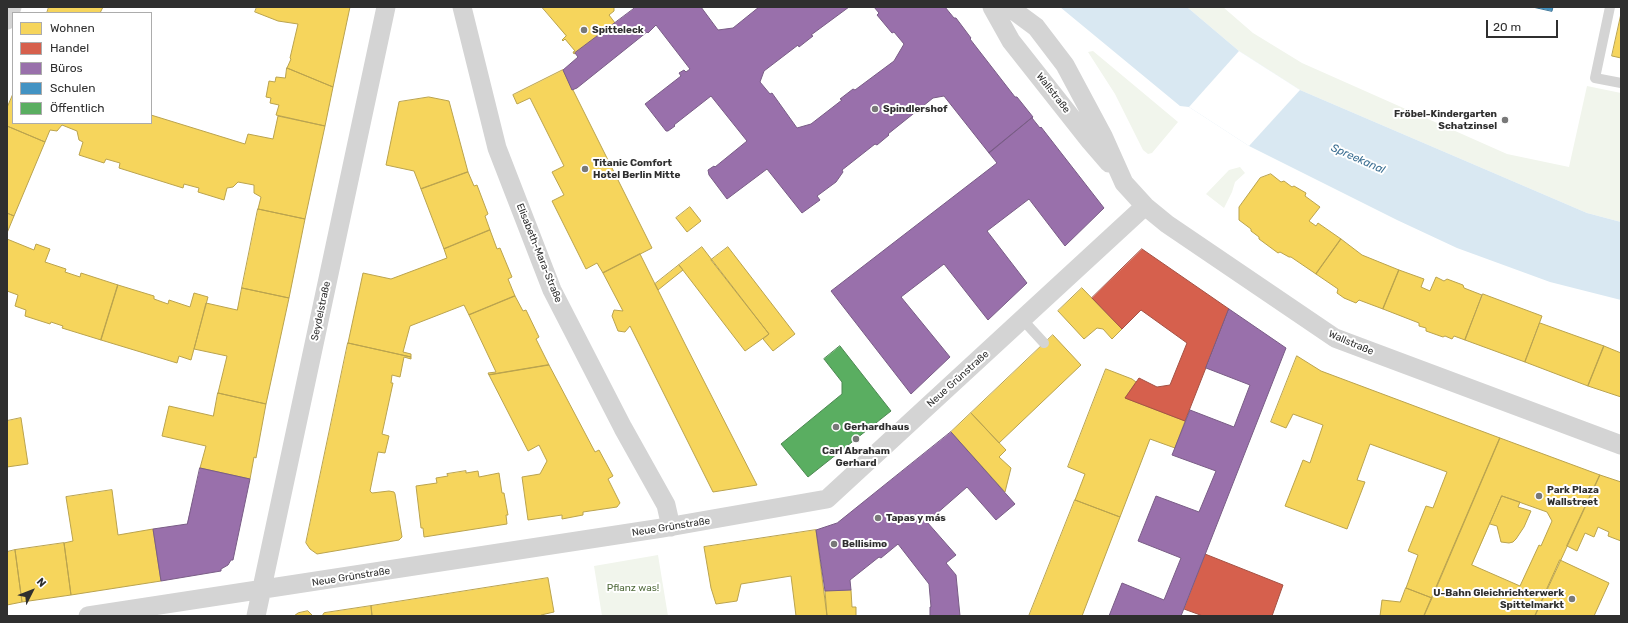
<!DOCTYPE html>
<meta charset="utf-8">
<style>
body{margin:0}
#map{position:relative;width:1628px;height:623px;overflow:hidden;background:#fff;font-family:Rubik,sans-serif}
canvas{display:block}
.frame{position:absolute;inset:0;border:8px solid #2f2f2f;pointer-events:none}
.legend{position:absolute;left:12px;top:12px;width:140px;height:112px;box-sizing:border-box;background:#fff;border:1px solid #acacac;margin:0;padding:5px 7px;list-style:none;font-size:12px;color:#2f2f2f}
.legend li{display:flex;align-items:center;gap:8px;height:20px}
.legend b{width:20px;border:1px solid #acacac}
.north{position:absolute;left:12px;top:571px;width:40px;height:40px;-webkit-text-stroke:3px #fff;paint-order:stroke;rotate:48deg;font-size:11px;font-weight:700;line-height:16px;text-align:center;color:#2f2f2f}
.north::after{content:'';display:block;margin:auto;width:14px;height:18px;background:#2f2f2f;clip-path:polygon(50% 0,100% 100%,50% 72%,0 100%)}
.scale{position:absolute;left:1486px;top:20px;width:72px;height:18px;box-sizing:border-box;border:2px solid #2f2f2f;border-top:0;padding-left:5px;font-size:12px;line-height:14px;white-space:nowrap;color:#2f2f2f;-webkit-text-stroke:3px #fff;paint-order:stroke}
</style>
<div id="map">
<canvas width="1628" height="623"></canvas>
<div class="frame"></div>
<ul class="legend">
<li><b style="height:11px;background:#f6d55c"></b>Wohnen</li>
<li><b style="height:11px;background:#d6604d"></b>Handel</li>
<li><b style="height:11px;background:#9970ab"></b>Büros</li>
<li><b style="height:11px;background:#4393c3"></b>Schulen</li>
<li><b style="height:11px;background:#5aae61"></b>Öffentlich</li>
</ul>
<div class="north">N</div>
<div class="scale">20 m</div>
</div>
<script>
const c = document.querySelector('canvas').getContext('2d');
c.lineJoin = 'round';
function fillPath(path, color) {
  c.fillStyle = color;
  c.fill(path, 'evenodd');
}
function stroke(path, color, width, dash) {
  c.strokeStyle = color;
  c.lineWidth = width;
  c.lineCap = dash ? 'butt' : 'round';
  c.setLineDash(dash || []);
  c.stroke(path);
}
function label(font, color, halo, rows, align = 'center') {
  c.font = font + ' Rubik,sans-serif';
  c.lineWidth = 4;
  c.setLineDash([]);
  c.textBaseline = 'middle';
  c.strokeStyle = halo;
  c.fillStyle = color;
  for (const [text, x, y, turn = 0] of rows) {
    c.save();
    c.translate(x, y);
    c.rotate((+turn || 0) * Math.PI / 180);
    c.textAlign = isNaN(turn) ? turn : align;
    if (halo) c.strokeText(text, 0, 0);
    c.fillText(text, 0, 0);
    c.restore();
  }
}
const green = new Path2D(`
 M1187 7H1223L1253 33 1302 63 1507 154 1569 167 1587 86 1621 93V222L1587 213 1300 90 1239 51Z
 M1093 51 1178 122 1152 153 1148 154 1143 150 1115 94 1088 52Z
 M1240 167 1245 173 1235 182 1232 192 1224 208 1206 194 1229 170Z
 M658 555 668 616H602L594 566Z`);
const water = new Path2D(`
 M1060 7H1187L1239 51 1300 90 1587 213 1621 222V300L1550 282 1457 248 1397 220 1249 146 1189 107 1180 106Z`);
const pier = new Path2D(`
 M1239 51 1300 90 1249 146 1189 107Z`);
const homes = new Path2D(`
 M49 7H103L100 13H47Z
 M257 7H350L333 87 287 68 291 59 290 58 298 24 278 21 255 12Z
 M542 7H614V11L609 15 615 23 574 54 573 52 575 51 565 39 563 41 562 40 566 36Z
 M1621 14V58L1612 56Z
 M287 68 333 87 325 126 276 115 279 105 270 103 271 98 266 97 269 81 275 82 276 77 285 78Z
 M563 70 652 248 603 273 597 263 586 269 552 201 564 195 552 172 564 166 530 98 517 104 513 95Z
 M13 94V123H151V115L245 144 248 134 273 139 278 116 325 126 305 219 258 209 261 197 254 193V185L238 182 233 187 227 188 224 200 198 192 199 188 184 184 183 188 119 168 120 163 106 159 104 163 79 155 83 142 79 140 77 131 62 125 57 131 50 130 45 142 7 126V108Z
 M429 97 449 101 468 172 421 189 414 171 386 165 399 102Z
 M7 126 45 142 14 216 7 213Z
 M468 172 474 186 477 185 488 214 485 216 490 230 444 249 421 189Z
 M1271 174 1281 182 1284 181 1292 187 1294 186 1306 193 1305 196 1320 207 1309 221 1316 226 1318 223 1341 239 1316 274 1291 257H1289L1280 252 1278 253 1259 239V237L1251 231V229L1239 220V207L1260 178Z
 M690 207 701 221 687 232 676 218Z
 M258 209 305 219 289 298 242 288Z
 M7 213 14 216 7 233Z
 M490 230 497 249 500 248 512 277 508 279 515 296 469 315 464 305 410 326 403 352 411 354V357L348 343 363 273 391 279 447 258 444 249Z
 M7 239 34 250 36 244 50 249 45 262 66 269 65 272 80 277 81 273 118 285 101 340 62 328 63 326 51 322 50 324 25 316 26 310 15 306 18 295 7 291Z
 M1341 239 1362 255 1399 270 1383 309 1359 300 1356 303 1344 298 1337 293 1338 289 1316 274Z
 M702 247 769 334 745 351 679 265Z
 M728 247 795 334 773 351 763 339 769 334 711 260Z
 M640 254 685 344 757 485 713 492 630 326 625 332 618 331 612 316 614 310 623 311 603 273Z
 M679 265 683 270 658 290 655 284Z
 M1399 270 1424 279 1421 287 1430 291 1436 277 1444 281 1447 279 1463 285 1464 288 1482 295 1465 340 1454 336 1452 339 1445 336 1443 337 1426 331V328L1419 326V323L1383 309Z
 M118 285 154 296V299L168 304 169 300 190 307 194 293 208 297 191 360 179 356 177 363 101 340Z
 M242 288 289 298 266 404 218 393 227 356 194 349 206 303 237 310Z
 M1082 288 1122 329 1112 339 1103 329 1097 328 1084 339 1058 311Z
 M1483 294 1542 316 1525 362 1465 340Z
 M515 296 523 311 526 310 539 337 536 339 549 365 489 375 488 373 496 372 469 315Z
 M1540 323 1604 346 1588 386 1525 362Z
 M1053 335 1081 365 999 443 971 413Z
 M348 343 411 357V359L404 357 400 377 392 375 391 383H393L382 434 389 436 385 453 378 452 370 491 372 493 389 491 394 492 395 494 402 537 399 540 317 554 310 549 306 543Z
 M1604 346 1621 353V397L1588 386Z
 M1297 356 1321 371 1500 438 1432 598 1406 588 1418 555 1408 551 1426 506 1433 508 1447 472 1370 444 1357 480 1365 482 1347 529 1285 506 1303 460 1310 463 1323 425 1293 414 1286 428 1271 422Z
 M549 365 595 452 599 450 613 476 608 479 620 503 617 507 583 512V515L562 519V515L528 520 522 477 540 474 547 461 539 445 528 451 489 375Z
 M1106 369 1132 379 1136 382 1125 398 1185 421 1175 448 1150 439 1120 517 1075 500 1085 474 1068 467Z
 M218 393 266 404 256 458 254 457 250 479 200 468 206 446 162 436 169 406 213 416Z
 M971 413 1006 450 999 457 1011 468 1005 492 951 432Z
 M21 418 28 464 7 467V421Z
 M1500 438 1600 475 1535 616H1424ZM1502 496 1547 512 1552 521 1541 546 1539 545 1520 586 1472 565Z
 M466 471V473L478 471 479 477 499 473 502 493H504L508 515H506L507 524 424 537 423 528H421L416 486 437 483 436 478 448 476 447 474Z
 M1600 475 1621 482V541L1608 536 1609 532 1598 527 1594 537 1585 533 1577 551 1567 546Z
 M112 490 118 535 153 529 161 581 71 595 64 543 73 541 66 497Z
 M1502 496 1520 502 1518 507 1531 511 1524 527 1516 539 1513 542 1509 543 1501 542 1497 526 1490 524Z
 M1075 500 1120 517 1082 616H1029Z
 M816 530 827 616H796L791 576 741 584 737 601 716 604 711 588 704 547Z
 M64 543 71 595 22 602 15 550Z
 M15 550 22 602 7 605V552Z
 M1560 560 1609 583 1594 616H1535Z
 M548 578 554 612 541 615V616H372L371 606Z
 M1406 588 1432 598 1424 616H1380L1382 600 1400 602Z
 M851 590 852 607H856V616H827L825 591Z
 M371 606 372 616H322L324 613Z
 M308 611 313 616H294L298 613Z`);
const shops = new Path2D(`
 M1142 249 1229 309 1185 421 1125 398 1139 378 1157 387 1170 385 1187 343 1141 310 1122 329 1092 298Z
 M1205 554 1283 585 1272 616H1203L1184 609Z`);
const offices = new Path2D(`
 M636 7H701L718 30 733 28 759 7H849L811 35 813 36 799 47 798 45 764 71 760 82 770 94 772 93 797 128 811 124 842 100 840 99 853 89 855 90 894 61 904 44 894 32 892 33 877 15 879 13 874 7H945L954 18H956L971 38 970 39 1015 97H1017L1033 117 989 153 944 96 933 98 888 134 889 135 877 145 875 144 842 170 843 172 836 182 817 196 820 200 802 213 767 169 727 199 709 175 708 170 714 166 715 167 747 141 711 96 674 125 675 126 668 131H666L645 104 681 76 679 73 684 70 686 72 690 69 656 25 648 33 647 32 577 88 572 90 563 70 578 57 575 53Z
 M1032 118 1040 128 1041 127 1104 208 1065 246 1029 199 987 231 1027 283 988 320 944 264 901 297 950 357 911 394 831 291 997 163 989 153Z
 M1229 309 1286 348 1181 616H1109L1122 583 1164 600 1181 558 1138 541 1156 496 1199 512 1216 471 1172 455 1190 410 1234 427 1250 385 1206 368Z
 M951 432 1015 504 996 520 967 487 927 522 956 555 946 563 956 575 960 616H930V607H931L929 584 898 544 881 558 879 557 850 580 851 590 825 591 816 530 837 523Z
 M200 468 250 479 233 560H231L228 565 221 569V571L161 581 153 529 187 524Z`);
const schools = new Path2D(`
 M1533 7H1553L1552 11Z`);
const public = new Path2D(`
 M840 346 891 411 808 477 781 444 842 394V382L824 359Z`);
const service = new Path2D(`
 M1610 7 1595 78 1621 83
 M1022 319 1044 343`);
const minor = new Path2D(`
 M462 7 497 148 552 290 623 428 666 505 671 527
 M992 7 1011 41 1090 141 1109 163
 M1009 7 1036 27 1065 65 1103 136 1124 183 1145 206 1167 224 1335 338 1621 445
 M7 20 12 7
 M88 616 662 528 827 499 1145 206
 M256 616 386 7`);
const markers = [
 [584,30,4,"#787878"],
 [875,109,4,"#787878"],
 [1505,120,4,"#787878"],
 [585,169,4,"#787878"],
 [836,427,4,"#787878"],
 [856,439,4,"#787878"],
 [1539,496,4,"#787878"],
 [878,518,4,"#787878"],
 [834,544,4,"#787878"],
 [1572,599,4,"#787878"]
];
const poiNames = [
 ["Spitteleck",592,30],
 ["Spindlershof",883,109],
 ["Fröbel-Kindergarten",1497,114,"right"],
 ["Schatzinsel",1497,126,"right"],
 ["Titanic Comfort",593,163],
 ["Hotel Berlin Mitte",593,175],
 ["Gerhardhaus",844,427],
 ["Carl Abraham",856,451,"center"],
 ["Gerhard",856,463,"center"],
 ["Park Plaza",1547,490],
 ["Wallstreet",1547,502],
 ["Tapas y más",886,518],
 ["Bellisimo",842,544],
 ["U-Bahn Gleichrichterwerk",1564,593,"right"],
 ["Spittelmarkt",1564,605,"right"]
];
const streetNames = [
 ["Wallstraße",1053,93,52],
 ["Elisabeth-Mara-Straße",539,253,68],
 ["Seydelstraße",321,311,-78],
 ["Wallstraße",1351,343,23],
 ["Neue Grünstraße",958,379,-42],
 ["Neue Grünstraße",671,527,-9],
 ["Neue Grünstraße",351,577,-9]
];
const parkNames = [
 ["Pflanz was!",633,588]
];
const waterNames = [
 ["Spreekanal",1358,159,24]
];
fillPath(green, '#f1f5ec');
fillPath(water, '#d9e8f2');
fillPath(pier, '#fff');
fillPath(homes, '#f6d55c');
stroke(homes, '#baa34e', 1);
fillPath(shops, '#d6604d');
stroke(shops, '#a45144', 1);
fillPath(offices, '#9970ab');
stroke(offices, '#795c86', 1);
fillPath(schools, '#4393c3');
stroke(schools, '#3d7597', 1);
fillPath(public, '#5aae61');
stroke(public, '#4d8852', 1);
stroke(service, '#d4d4d4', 10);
stroke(minor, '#d4d4d4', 19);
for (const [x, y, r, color] of markers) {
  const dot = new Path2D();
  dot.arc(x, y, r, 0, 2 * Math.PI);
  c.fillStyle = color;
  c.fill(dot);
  stroke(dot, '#fff', 1.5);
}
label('bold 10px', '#2f2f2f', '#fff', poiNames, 'left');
label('10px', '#2f2f2f', '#fff', streetNames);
label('10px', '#516b3c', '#fff', parkNames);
label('italic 11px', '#3c6f92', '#fff', waterNames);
</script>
